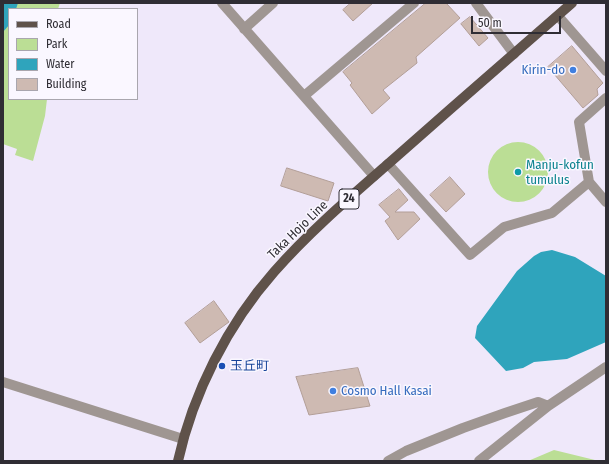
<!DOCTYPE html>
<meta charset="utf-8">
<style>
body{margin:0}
#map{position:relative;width:609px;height:464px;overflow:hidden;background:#efe8fa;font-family:"Fira Sans Condensed",sans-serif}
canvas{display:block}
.frame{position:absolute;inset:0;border:4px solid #2f2d34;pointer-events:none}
.legend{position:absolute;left:8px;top:8px;width:130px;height:92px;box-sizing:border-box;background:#faf7ff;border:1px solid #a9a6ae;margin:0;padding:5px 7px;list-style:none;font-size:12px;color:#2f2d34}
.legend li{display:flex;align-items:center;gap:8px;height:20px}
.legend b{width:20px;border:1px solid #a9a6ae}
.scale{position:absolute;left:471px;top:16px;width:90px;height:18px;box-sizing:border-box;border:2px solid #2f2d34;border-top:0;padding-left:5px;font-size:12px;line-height:14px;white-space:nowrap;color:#2f2d34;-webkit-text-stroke:3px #faf7ff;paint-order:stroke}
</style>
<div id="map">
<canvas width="609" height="464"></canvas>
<div class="frame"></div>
<ul class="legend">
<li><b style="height:5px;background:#5f524a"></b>Road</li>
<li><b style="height:11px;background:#bbde95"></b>Park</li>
<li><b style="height:11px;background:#2fa4bc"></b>Water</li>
<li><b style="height:11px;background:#cebab2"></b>Building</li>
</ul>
<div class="scale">50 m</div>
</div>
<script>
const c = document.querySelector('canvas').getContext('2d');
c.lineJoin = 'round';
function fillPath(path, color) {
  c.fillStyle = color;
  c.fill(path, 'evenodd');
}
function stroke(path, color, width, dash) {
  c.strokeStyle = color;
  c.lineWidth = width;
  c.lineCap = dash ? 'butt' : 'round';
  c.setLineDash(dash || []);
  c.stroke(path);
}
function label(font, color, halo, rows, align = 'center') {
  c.font = font + ' "Fira Sans Condensed","Noto Sans JP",sans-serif';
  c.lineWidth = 3;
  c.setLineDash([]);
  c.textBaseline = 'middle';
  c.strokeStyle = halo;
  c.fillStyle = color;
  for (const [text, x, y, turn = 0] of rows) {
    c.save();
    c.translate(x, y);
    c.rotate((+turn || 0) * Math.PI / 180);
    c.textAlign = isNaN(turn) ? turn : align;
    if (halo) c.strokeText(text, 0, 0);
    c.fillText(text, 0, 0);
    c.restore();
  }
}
const green = new Path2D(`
 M3 3H60L58 9H9V99H47L45 116 33 161 15 155 17 149 3 144Z
 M488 172a30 30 0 1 1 60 0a30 30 0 1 1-60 0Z
 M554 450 599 461H528Z`);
const water = new Path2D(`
 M3 3H18L16 9H9V25L3 32Z
 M552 250 575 257 606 276V342L567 359 534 362 523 368 506 371 475 338 477 326 517 271 534 256 541 252Z`);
const building = new Path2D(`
 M351 3H373L353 21 343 10Z
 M426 3H446L460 18 416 57 417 63 383 90 390 98 372 114 350 85 352 83 343 72Z
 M470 17 488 38 479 46 461 24Z
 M572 46 603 83 597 89 598 95 583 108 548 67Z
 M287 168 334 183 328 201 281 186Z
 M450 177 465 194 446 212 430 195Z
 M399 189 408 200 395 212H414L420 219 398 240 385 221 390 217 379 205Z
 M214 301 229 322 200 343 185 323Z
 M358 368 370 406 309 415 296 377Z`);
const minor = new Path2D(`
 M222 3 374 176
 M476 3 514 54
 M558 16 606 71
 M244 29 273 3
 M304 96 414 3
 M606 98 579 122 589 182 606 202
 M388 164 470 255 504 227 552 213 589 182
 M388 461 406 451 463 428 505 413 538 402 548 406
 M479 461 548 406 606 367`);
const tertiary = new Path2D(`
 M3 382 183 439`);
const primary = new Path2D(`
 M178 461C193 393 228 324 274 272 308 233 349 198 388 164 449 110 511 56 572 3`);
const markers = [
 [573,70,4,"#3f7fe0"],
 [518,172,4,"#0f9aa8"],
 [222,366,4,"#1a4fb4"],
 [333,391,4,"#3f7fe0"]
];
const shields = [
 [349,199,20]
];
const shieldNames = [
 ["24",349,199]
];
const shopNames = [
 ["Kirin-do",565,70],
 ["Cosmo Hall Kasai",341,391,"left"]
];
const cultureNames = [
 ["Manju-kofun",526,165],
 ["tumulus",526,180]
];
const streetNames = [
 ["Taka Hojo Line",298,230,-44]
];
const transitNames = [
 ["玉丘町",230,366]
];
fillPath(green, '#bbde95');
fillPath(water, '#2fa4bc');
fillPath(building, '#cebab2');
stroke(building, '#b29e97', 1);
stroke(minor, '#9f9692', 10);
stroke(tertiary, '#9f9692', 10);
stroke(primary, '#5f524a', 10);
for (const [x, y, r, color] of markers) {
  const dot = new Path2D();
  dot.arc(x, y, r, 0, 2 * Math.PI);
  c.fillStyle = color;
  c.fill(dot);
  stroke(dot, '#faf7ff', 1.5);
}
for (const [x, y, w] of shields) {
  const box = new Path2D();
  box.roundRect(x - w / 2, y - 10, w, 20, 3);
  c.fillStyle = '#faf7ff';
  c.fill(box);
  stroke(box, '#2f2d34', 1);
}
label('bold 12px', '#2f2d34', null, shieldNames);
label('13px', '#366cbe', '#faf7ff', shopNames, 'right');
label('13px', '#0d838f', '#faf7ff', cultureNames, 'left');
label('13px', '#2f2d34', '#faf7ff', streetNames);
label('13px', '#164399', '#faf7ff', transitNames, 'left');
</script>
